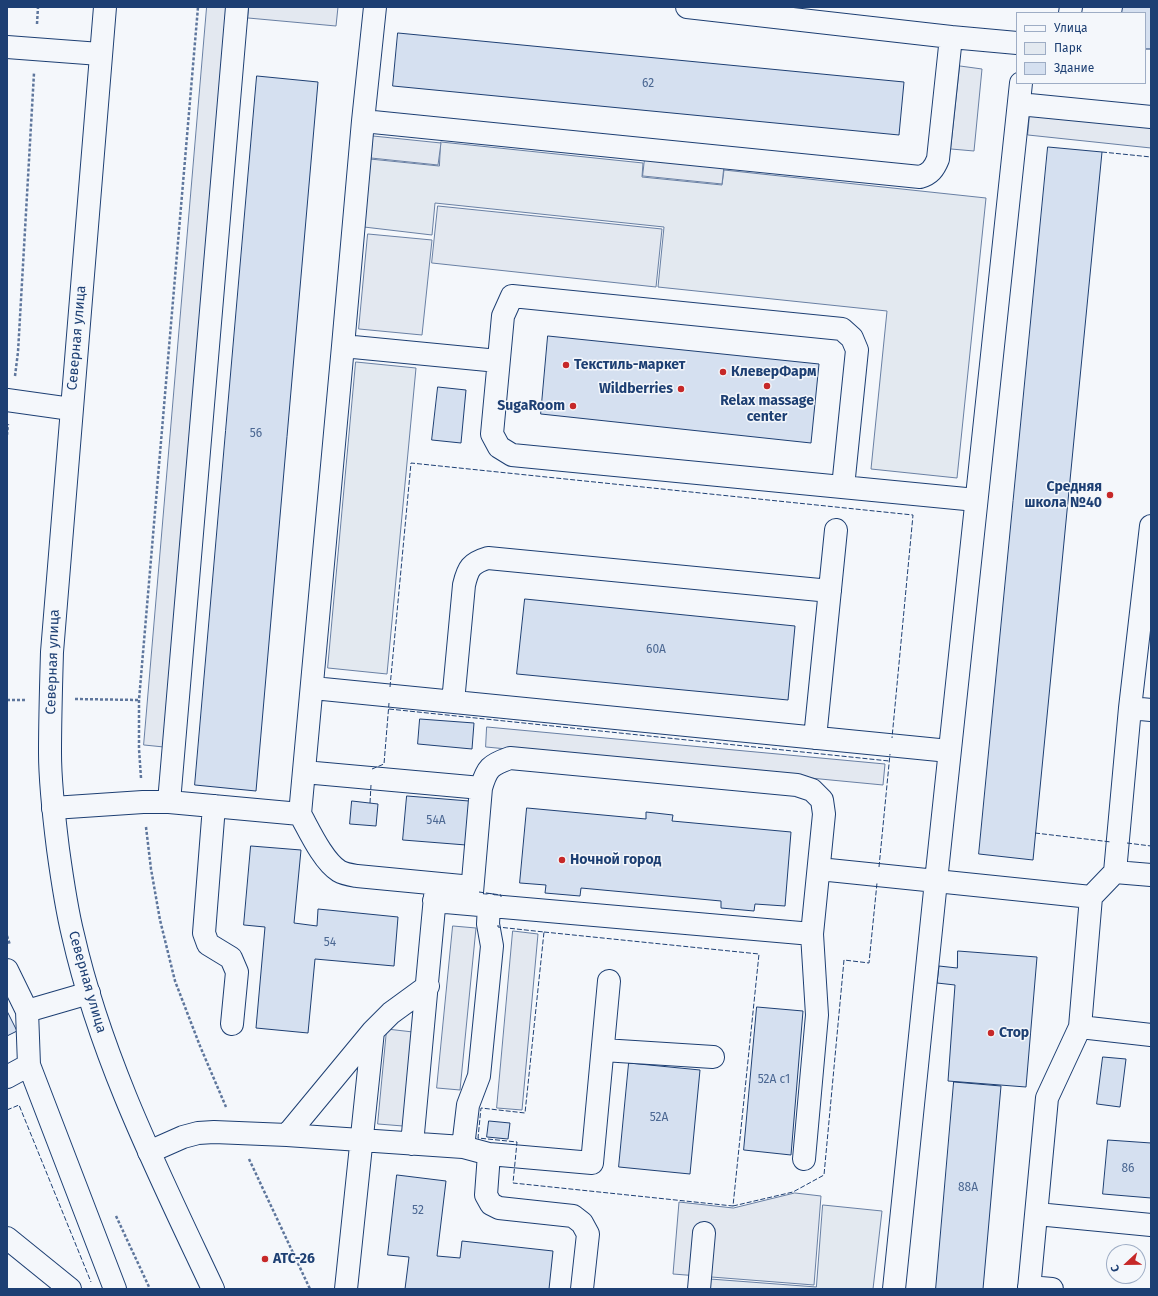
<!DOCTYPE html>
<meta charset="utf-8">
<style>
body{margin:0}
#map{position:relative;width:1158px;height:1296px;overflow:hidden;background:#f4f7fb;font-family:"Fira Sans",sans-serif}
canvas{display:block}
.frame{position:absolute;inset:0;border:8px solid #1d3f73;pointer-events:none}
.legend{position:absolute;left:1016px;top:12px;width:130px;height:72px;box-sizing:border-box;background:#f4f7fb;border:1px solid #9eadc5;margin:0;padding:5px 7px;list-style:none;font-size:12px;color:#1d3f73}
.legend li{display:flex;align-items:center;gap:8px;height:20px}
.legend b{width:20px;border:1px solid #9eadc5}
.north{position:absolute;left:1106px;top:1244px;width:40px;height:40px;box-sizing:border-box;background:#f4f7fb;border:1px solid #9eadc5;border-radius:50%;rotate:248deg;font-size:11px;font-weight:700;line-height:16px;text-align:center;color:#1d3f73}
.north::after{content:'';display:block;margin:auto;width:14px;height:18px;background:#c62828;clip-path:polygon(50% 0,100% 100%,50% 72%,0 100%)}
</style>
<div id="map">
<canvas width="1158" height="1296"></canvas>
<div class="frame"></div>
<ul class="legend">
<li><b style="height:5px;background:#f4f7fb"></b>Улица</li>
<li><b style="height:11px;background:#e3e9f0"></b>Парк</li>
<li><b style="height:11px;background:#d5e0f0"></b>Здание</li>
</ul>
<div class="north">С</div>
</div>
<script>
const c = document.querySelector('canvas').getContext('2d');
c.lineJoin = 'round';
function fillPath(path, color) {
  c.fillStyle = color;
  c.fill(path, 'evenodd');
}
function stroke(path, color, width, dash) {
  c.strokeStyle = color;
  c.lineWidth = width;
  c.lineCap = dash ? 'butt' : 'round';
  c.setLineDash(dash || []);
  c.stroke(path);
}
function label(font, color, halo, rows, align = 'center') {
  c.font = font + ' "Fira Sans",sans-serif';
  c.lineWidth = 3;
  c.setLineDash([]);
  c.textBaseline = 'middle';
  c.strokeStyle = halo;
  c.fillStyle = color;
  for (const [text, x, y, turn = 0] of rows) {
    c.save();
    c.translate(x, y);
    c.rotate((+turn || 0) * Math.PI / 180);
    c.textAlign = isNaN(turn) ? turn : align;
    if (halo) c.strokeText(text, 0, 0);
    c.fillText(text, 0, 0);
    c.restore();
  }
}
const green = new Path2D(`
 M441 142 643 163 642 177 722 185 724 170 986 198 957 478 871 469 887 311 658 287 664 227 435 203 432 235 364 227 370 159 439 166Z
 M356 362 416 368 387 674 328 668Z
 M823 1205 882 1211 873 1289H709L710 1279 816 1287Z`);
const parking = new Path2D(`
 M207 7H227L164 747 144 745Z
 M249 7H338L336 26 248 18Z
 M960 66 982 69 974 151 951 149Z
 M1030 114 1151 126V148L1028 135Z
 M373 136 441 143 438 165 371 158Z
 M645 158 724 166 722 184 643 176Z
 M438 206 662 229 656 287 432 263Z
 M368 234 432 240 422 335 359 329Z
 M487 727 885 764 883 785 486 747Z
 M453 926 476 928 460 1090 437 1088Z
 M513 931 538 934 522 1110 497 1108Z
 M387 1029 413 1032 403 1126 378 1124Z
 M795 1193 821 1196 814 1285 673 1274 679 1202 733 1208Z`);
const building = new Path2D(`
 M1123 7H1151V49H1145V13H1122Z
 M398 33 904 82 899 135 393 86Z
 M257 76 318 82 256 791 195 785Z
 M1048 147 1102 152 1033 860 979 854Z
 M548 336 819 364 811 443 541 414Z
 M438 387 466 390 461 443 432 440Z
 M525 599 795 626 788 700 517 674Z
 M420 719 474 723 472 749 418 744Z
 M407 796 469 801 466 845 403 840Z
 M352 801 378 804 376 826 350 824Z
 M527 808 646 819V812L673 815 672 821 791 832 785 906 755 904 754 911 721 908V901L581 888 580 896 545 893 546 885 520 883Z
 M251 846 301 850 294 923 317 926 318 909 398 917 394 966 315 959 308 1033 256 1028 265 927 244 925Z
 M958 951 1037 957 1026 1087 948 1081 955 985 937 983 939 966 957 968Z
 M757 1007 803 1011 791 1155 744 1150Z
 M7 1011 17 1031 7 1036Z
 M1103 1057 1126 1059 1120 1107 1097 1104Z
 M629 1063 700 1070 690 1174 619 1167Z
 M954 1082 1001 1086 983 1289H936Z
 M489 1121 510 1123 508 1139 487 1137Z
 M1108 1140 1151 1143V1198L1103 1194Z
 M397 1175 446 1181 437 1256 460 1258 462 1241 553 1251 549 1289H405L409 1257 388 1255Z`);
const path = new Path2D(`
 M37 24 38 7
 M15 376 18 352 34 73
 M7 435 8 424
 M75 699 139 700
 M7 700H26
 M141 778 139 749V700L198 7
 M146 827 151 869 160 920 175 981 200 1046 226 1107
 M7 936 10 945
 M249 1159 310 1289
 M116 1216 150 1289`);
const minor = new Path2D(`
 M375 7 363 121 343 346 300 814C309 830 323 861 339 871 344 874 351 875 357 876L472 887
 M1070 13 1071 7
 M951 37 1017 43
 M7 47 100 54
 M1019 104 1151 117
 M363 121 920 177C930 174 934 169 938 159L951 37 687 7
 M343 346 498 361
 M7 400 71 409
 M843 487 857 350 852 338 842 329 512 296 503 316 492 434 499 447 512 455 976 500
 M313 688 949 751
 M453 702 464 585C468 568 471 563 488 558L830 591
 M1130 708 1151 710
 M815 738 836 530
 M304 772 481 788
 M169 802 300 814
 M214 806 204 933 208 944 231 958 237 972 232 1024
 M53 808 143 802H169L237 7
 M819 869 936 881 1021 83
 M1115 872 1130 708 1151 526
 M434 901 812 934
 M471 904 481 788C487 768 490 765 510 758L797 785 812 790 822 800 824 814 812 934 817 1015 804 1159
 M7 970 27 1011 29 1065 115 1289
 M27 1011 89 993
 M1080 1027 1151 1035
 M603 1050 713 1057
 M7 1077 29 1065
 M287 1135 373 1031 391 1013 428 986
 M412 1144 436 886
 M463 1147 468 1105 479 1076 492 946 488 924 489 905
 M149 1152 183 1137 198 1133 214 1132 287 1135 463 1147 489 1154 592 1163 609 981
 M489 1154 486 1195 491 1204 499 1208 573 1216 582 1223 588 1234 582 1289
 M1037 1214 1151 1225
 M7 1238 70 1289
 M1029 1287 1052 1289
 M346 1289 373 1031
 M699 1289 704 1233
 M894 1289 936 881 1091 897 1115 872 1151 875
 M1029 1289 1047 1098 1080 1027 1091 897`);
const major = new Path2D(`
 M105 7 52 652C51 686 50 719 50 753 50 785 54 817 58 849 62 878 66 907 73 935 101 1059 159 1174 213 1289`);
const fence = new Path2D(`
 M1102 152 1151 157
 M390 687 411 463 913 515 892 738
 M389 709 889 761
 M372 769 384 764 389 703
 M370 803 371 785
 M1035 833 1111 842
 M1127 843 1151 846
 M879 867 890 754
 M479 892 501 895V897
 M498 925V927L544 932
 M544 932 759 954 733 1206 513 1183 517 1142 478 1138 481 1108 525 1113Z
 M7 1110 19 1105 91 1282
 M733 1206 793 1192 824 1175 844 960 869 963 877 883`);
const markers = [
 [566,365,4,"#c62828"],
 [723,372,4,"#c62828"],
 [767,386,4,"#c62828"],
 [681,389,4,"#c62828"],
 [573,406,4,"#c62828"],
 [1110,495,4,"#c62828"],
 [562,860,4,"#c62828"],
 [991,1033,4,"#c62828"],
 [265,1259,4,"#c62828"]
];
const numberNames = [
 ["62",648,84],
 ["56",256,434],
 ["60А",656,650],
 ["54А",436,821],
 ["54",330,943],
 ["52А с1",774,1080],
 ["52А",659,1118],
 ["86",1128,1169],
 ["88А",968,1188],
 ["52",418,1211]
];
const streetNames = [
 ["Северная улица",77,338,-85],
 ["Северная улица",53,662,-88],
 ["Северная улица",87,982,74]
];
const poiNames = [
 ["Текстиль-маркет",574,365],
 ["КлеверФарм",731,372],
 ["Wildberries",673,389,"right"],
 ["Relax massage",767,401,"center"],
 ["center",767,417,"center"],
 ["SugaRoom",565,406,"right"],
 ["Средняя",1102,487,"right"],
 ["школа №40",1102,503,"right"],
 ["Ночной город",570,860],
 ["Стор",999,1033],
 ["АТС-26",273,1259]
];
fillPath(green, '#e3e9f0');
stroke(green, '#687fa3', 1);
fillPath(parking, '#e3e8f0');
stroke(parking, '#687fa3', 1);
fillPath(building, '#d5e0f0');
stroke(building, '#1d3f73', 1);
stroke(minor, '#1d3f73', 24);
stroke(major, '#1d3f73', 24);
stroke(path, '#5e769c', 2.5, [3, 2]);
stroke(minor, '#f4f7fb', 22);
stroke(major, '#f4f7fb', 22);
stroke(fence, '#1d3f73', 1, [5, 2]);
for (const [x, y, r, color] of markers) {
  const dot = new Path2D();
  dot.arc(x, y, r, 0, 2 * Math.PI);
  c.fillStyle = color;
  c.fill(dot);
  stroke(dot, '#f4f7fb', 1.5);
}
label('12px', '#4b6792', null, numberNames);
label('14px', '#1d3f73', '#f4f7fb', streetNames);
label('bold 14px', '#1d3f73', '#f4f7fb', poiNames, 'left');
</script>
